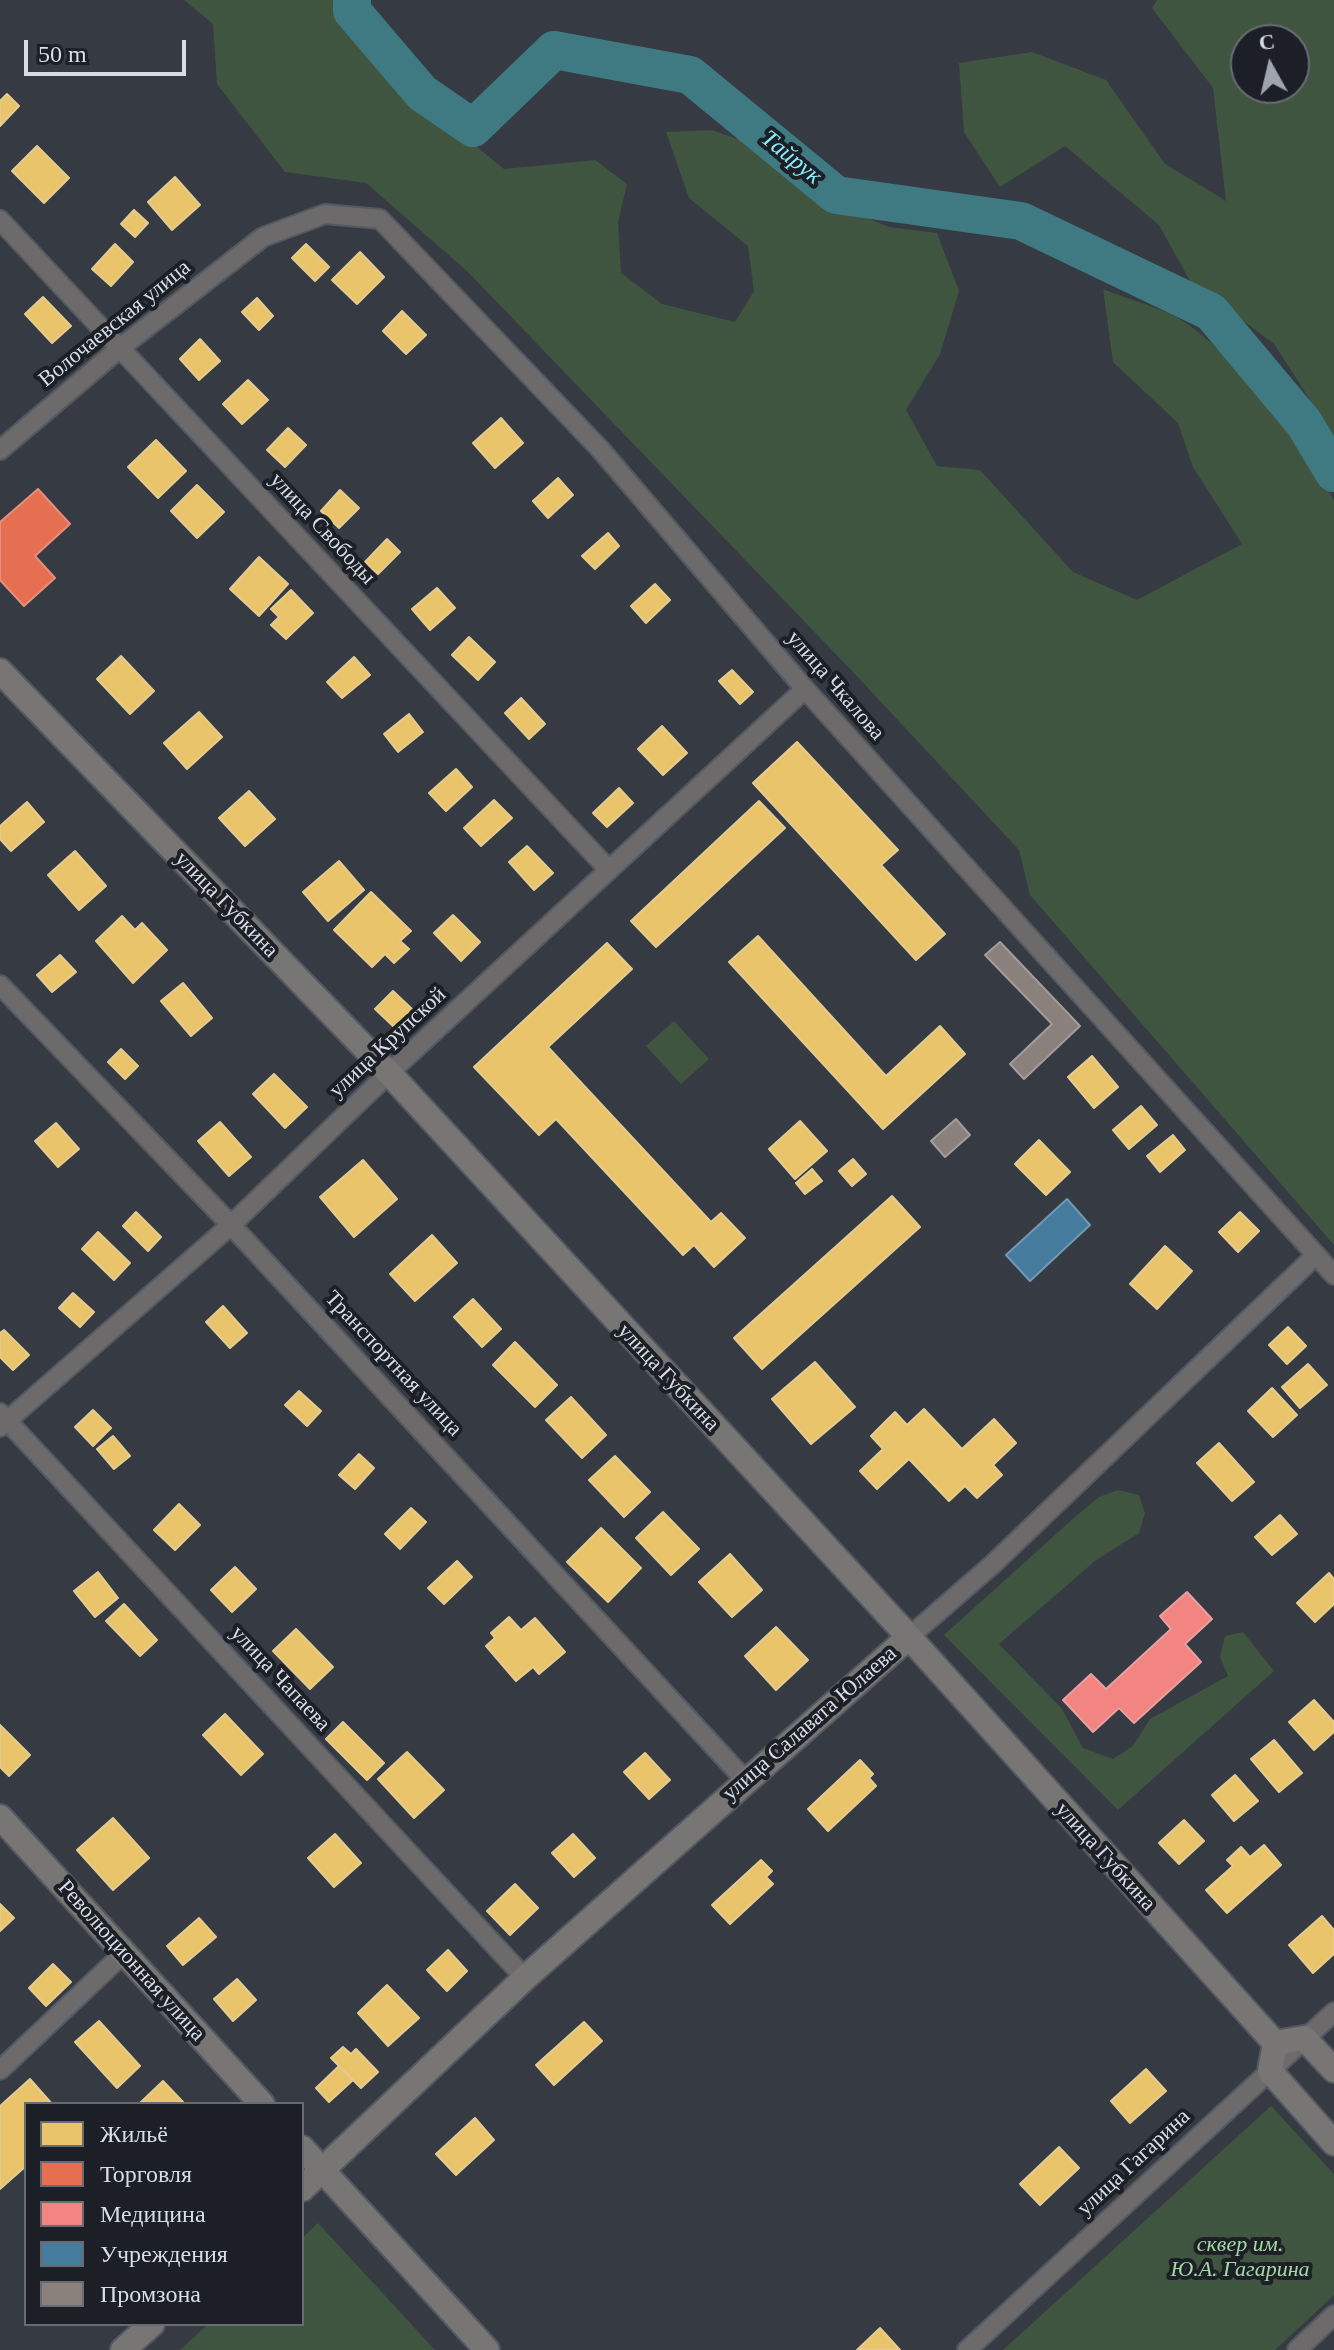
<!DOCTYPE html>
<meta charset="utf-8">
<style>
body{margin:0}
#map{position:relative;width:1334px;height:2350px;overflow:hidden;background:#363a43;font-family:"Times New Roman",serif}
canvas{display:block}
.legend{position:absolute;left:24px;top:2102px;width:280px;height:224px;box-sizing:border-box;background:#1c1f26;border:2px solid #686b74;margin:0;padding:10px 14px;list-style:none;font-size:24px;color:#d9dde8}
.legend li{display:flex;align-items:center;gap:16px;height:40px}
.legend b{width:40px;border:2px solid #686b74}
.north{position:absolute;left:1230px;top:24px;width:80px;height:80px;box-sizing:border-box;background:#1c1f26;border:2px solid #686b74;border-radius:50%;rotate:352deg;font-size:22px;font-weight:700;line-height:32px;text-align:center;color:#d9dde8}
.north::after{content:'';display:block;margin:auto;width:28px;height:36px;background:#a0a4ae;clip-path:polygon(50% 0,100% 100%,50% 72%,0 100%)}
.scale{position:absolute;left:24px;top:40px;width:162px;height:36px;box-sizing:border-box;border:4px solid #d9dde8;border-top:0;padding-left:10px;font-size:24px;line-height:28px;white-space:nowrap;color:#d9dde8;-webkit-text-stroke:6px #1c1f26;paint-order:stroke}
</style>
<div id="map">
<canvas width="1334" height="2350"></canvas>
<ul class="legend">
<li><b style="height:22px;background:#e9c46a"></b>Жильё</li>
<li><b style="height:22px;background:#e76f51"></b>Торговля</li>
<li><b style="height:22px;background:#f28482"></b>Медицина</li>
<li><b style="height:22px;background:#457b9d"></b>Учреждения</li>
<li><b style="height:22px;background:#8a817c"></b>Промзона</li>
</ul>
<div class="north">С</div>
<div class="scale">50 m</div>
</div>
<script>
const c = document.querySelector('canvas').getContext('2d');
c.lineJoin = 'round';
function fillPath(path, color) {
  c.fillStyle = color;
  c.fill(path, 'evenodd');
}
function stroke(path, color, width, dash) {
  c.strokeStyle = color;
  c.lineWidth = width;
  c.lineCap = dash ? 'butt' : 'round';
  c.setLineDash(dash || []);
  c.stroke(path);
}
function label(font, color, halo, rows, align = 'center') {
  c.font = font + ' "Times New Roman",serif';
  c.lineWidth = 8;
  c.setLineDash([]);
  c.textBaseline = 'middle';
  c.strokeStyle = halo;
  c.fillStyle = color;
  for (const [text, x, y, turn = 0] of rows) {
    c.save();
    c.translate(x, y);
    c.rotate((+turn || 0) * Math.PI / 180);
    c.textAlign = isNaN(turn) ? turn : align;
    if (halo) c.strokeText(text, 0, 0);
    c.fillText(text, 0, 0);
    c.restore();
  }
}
const green = new Path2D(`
 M184 0H335L383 70 504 169 595 160 627 184 618 222 621 273 662 304 735 322 754 291 748 246 689 198 666 132 712 130 752 144 820 198 889 227 937 233 959 291 940 354 906 410 937 466 980 470 1073 572 1137 600 1242 544 1193 467 1178 423 1113 362 1103 289C1129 300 1166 308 1189 325 1249 370 1299 435 1334 500V1245L1030 895 1019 850 854 673 467 271 366 183 285 172 217 84 213 24Z
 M1157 0H1334V437L1274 344 1190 281 1159 225 1065 146 1000 187 964 132 959 63 1032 52 1106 80 1165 164 1226 201 1213 88 1152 8ZM1246 40H1294V88H1246Z
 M674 1021 709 1059 681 1084 646 1046Z
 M1118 1490 1139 1495 1145 1513 1139 1533 1095 1561 999 1644 1062 1709 1083 1748 1113 1759 1133 1746 1150 1719 1228 1676 1220 1657 1225 1636 1243 1632 1274 1671 1118 1810 944 1635 1076 1516 1099 1497Z
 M1271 2106 1334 2174V2295L1275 2350H1003Z
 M318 2223 435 2350H180L208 2324H302V2238Z`);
const homes = new Path2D(`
 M7 94 19 106 0 126V101Z
 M37 146 69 178 44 203 12 171Z
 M175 177 200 205 172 230 148 202Z
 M134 210 148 223 135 237 121 224Z
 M115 244 133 262 111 286 92 269Z
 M306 244 329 267 315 281 292 258Z
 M360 252 384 277 357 304 332 280Z
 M43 297 71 326 52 343 25 314Z
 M257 298 273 316 259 330 242 312Z
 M402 311 426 335 406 354 383 331Z
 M200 339 220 361 199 380 180 359Z
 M248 380 268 400 242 424 223 404Z
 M501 418 523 443 495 468 473 443Z
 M288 428 306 445 285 467 267 450Z
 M156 440 186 471 158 498 128 467Z
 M558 478 573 495 548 518 533 501Z
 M197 485 224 512 197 538 171 511Z
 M340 490 359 508 339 528 321 511Z
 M608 533 619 546 595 569 582 556Z
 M387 539 400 552 378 574 365 562Z
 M259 557 288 584 259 616 230 589Z
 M655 584 670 600 646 623 631 606Z
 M437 588 455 608 430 630 412 609Z
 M291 590 313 613 286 639 271 625 279 617 271 609Z
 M469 637 495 662 478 680 452 655Z
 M121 656 154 691 130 714 97 679Z
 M354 657 370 675 342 698 327 682Z
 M732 670 753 692 740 704 719 681Z
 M521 698 545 724 529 739 505 713Z
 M199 712 222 737 187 769 164 743Z
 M409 714 423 732 398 752 384 734Z
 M662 726 687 753 663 775 638 749Z
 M797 742 898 850 881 865 945 934 916 960 753 783Z
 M456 769 472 787 446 811 429 793Z
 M619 788 633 803 607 827 593 813Z
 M249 791 275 819 245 846 219 818Z
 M494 800 512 818 481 846 464 828Z
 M759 801 785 828 656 947 631 921Z
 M27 802 44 822 11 851 0 839V826Z
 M527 846 553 873 534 890 509 862Z
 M75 851 106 886 79 910 48 875Z
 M339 861 364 890 328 921 303 892Z
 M371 892 411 931 400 941 409 949 394 963 385 954 372 967 334 930Z
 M453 915 480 942 461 961 434 933Z
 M122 916 135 930 142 923 167 950 133 983 96 941Z
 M758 936 886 1076 940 1026 965 1054 883 1129 729 962Z
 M607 943 632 969 548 1047 711 1222 721 1213 745 1238 714 1267 694 1245 683 1255 556 1119 539 1135 474 1067Z
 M60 955 76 972 52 992 37 975Z
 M183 983 212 1018 191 1036 161 1001Z
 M393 991 412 1009 394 1027 375 1009Z
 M121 1049 138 1066 125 1079 108 1062Z
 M1092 1056 1118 1087 1094 1108 1068 1077Z
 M274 1074 307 1107 285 1128 253 1094Z
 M1141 1106 1157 1125 1129 1149 1113 1130Z
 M800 1121 827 1151 795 1179 769 1149Z
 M220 1122 251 1157 229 1176 198 1141Z
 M56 1123 79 1149 58 1167 35 1141Z
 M1173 1135 1185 1150 1160 1172 1147 1156Z
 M1039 1140 1070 1172 1046 1195 1015 1164Z
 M853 1159 866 1174 852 1186 839 1171Z
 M363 1160 397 1199 354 1237 320 1197Z
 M812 1169 822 1181 805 1194 796 1183Z
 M892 1196 920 1227 762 1369 734 1338Z
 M136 1212 161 1237 148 1251 123 1226Z
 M1240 1212 1259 1231 1238 1252 1219 1232Z
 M98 1232 130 1263 114 1280 82 1249Z
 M432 1235 457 1263 415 1301 390 1274Z
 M1165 1246 1192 1271 1157 1309 1130 1284Z
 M73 1293 94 1312 80 1327 59 1308Z
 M473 1299 501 1329 482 1347 454 1317Z
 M223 1306 247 1333 230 1348 206 1322Z
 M1288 1327 1306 1346 1287 1364 1269 1345Z
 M4 1330 29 1355 13 1370 0 1357V1333Z
 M515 1342 557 1385 535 1407 493 1365Z
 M815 1362 855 1407 811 1444 772 1399Z
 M1308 1364 1327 1385 1300 1408 1282 1387Z
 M1272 1388 1297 1415 1273 1437 1248 1411Z
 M299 1391 321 1411 307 1426 285 1405Z
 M571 1397 606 1435 582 1458 546 1420Z
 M924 1409 962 1449 994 1419 1016 1443 993 1465 1002 1475 977 1498 965 1486 949 1501 909 1459 877 1489 860 1471 883 1449 871 1436 895 1412 907 1425Z
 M93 1410 111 1428 93 1446 75 1427Z
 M113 1436 130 1456 114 1469 97 1449Z
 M1219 1443 1254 1482 1232 1501 1197 1463Z
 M359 1454 374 1468 355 1489 339 1475Z
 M615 1456 650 1492 624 1517 589 1480Z
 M179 1504 200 1525 175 1550 154 1530Z
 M411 1508 426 1522 400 1549 385 1534Z
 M663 1512 699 1549 671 1575 636 1538Z
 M1280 1515 1297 1534 1272 1555 1255 1537Z
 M601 1528 641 1568 608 1602 567 1562Z
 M730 1554 762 1590 732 1617 699 1582Z
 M457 1561 472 1577 444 1604 428 1588Z
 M235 1567 256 1589 232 1612 211 1590Z
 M98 1572 118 1598 95 1617 74 1591Z
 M1329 1573 1334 1579V1604L1315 1622 1297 1603Z
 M124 1604 157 1640 140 1656 106 1621Z
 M509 1617 521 1630 535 1618 565 1652 539 1674 533 1667 516 1681 486 1646 495 1638 491 1633Z
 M776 1627 808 1660 776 1690 745 1656Z
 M296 1629 333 1667 310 1689 273 1651Z
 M1314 1700 1334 1722V1732L1314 1750 1289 1722Z
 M225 1714 263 1754 241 1775 203 1735Z
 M343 1722 384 1763 367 1780 326 1739Z
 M0 1725 30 1755 9 1776 0 1767Z
 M1274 1740 1302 1773 1279 1792 1251 1759Z
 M407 1752 444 1790 414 1818 378 1779Z
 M645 1753 670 1780 649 1799 624 1772Z
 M860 1760 873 1774 869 1778 876 1786 828 1831 808 1809Z
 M1235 1775 1258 1801 1234 1821 1212 1795Z
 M113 1818 149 1858 113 1890 77 1850Z
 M1184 1820 1204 1841 1179 1864 1159 1843Z
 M335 1834 361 1863 334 1887 308 1858Z
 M573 1834 595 1858 574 1877 552 1853Z
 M1264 1845 1281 1865 1227 1913 1206 1890 1233 1866 1227 1860 1241 1847 1250 1857Z
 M761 1860 772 1871 766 1877 773 1884 730 1924 712 1905Z
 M515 1884 538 1908 510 1935 487 1911Z
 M0 1904 14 1918 0 1931Z
 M1322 1916 1334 1930V1954L1313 1973 1289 1945Z
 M199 1918 216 1937 183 1965 167 1946Z
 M448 1950 467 1971 447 1991 427 1970Z
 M53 1964 71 1982 46 2006 29 1988Z
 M237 1979 256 2000 233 2021 214 1999Z
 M387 1985 419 2018 388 2046 358 2013Z
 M99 2021 140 2066 117 2088 75 2042Z
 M584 2022 602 2041 554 2085 536 2065Z
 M343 2047 351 2054 356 2049 378 2072 361 2088 331 2058Z
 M339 2066 353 2080 329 2102 316 2088Z
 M1146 2069 1166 2091 1130 2123 1111 2101Z
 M30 2079 52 2104H26V2166L0 2189V2106Z
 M163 2081 183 2102 139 2104Z
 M475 2118 494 2140 456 2175 436 2154Z
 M1059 2147 1079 2168 1040 2205 1020 2184Z
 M880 2328 900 2350H857Z`);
const shops = new Path2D(`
 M38 489 70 524 35 556 55 578 24 606 0 580V522Z`);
const health = new Path2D(`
 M1187 1592 1212 1619 1185 1644 1201 1662 1134 1723 1119 1708 1093 1732 1063 1700 1091 1674 1106 1689 1171 1629 1160 1616Z`);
const public = new Path2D(`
 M1067 1199 1090 1225 1030 1281 1006 1255Z`);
const industry = new Path2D(`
 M1000 942 1080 1026 1024 1079 1010 1064 1052 1024 985 955Z
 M956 1119 970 1135 945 1157 931 1141Z`);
const river = new Path2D(`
 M352 0V11L422 93 473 128 554 50 690 75 836 195 1021 221 1211 312 1304 423 1334 473`);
const street = new Path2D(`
 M0 220 609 870
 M0 450 120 348 263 237 325 214 380 219 600 449 805 689 1334 1275
 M0 985 231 1225 746 1781
 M0 1413 525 1978
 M0 1427 231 1225 389 1073 805 689
 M909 1637 993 1564 1314 1257
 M0 2070 124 1953
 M967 2350 1334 2012
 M1297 2350 1334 2315`);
const secondary = new Path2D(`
 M0 671 389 1073 909 1637 1275 2043 1304 2038 1334 2070
 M0 1817 262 2104
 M1275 2043 1270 2071 1334 2143
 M302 2148 487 2350
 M302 2189 525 1978 909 1637
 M123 2350 152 2324`);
const streetNames = [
 ["Волочаевская улица",115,324,-39],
 ["улица Свободы",322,529,47],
 ["улица Чкалова",835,686,49],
 ["улица Губкина",226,905,46],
 ["улица Крупской",388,1043,-43],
 ["Транспортная улица",393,1364,47],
 ["улица Губкина",668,1378,47],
 ["улица Чапаева",280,1679,47],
 ["улица Салавата Юлаева",810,1724,-41],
 ["улица Губкина",1105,1857,48],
 ["Революционная улица",131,1961,48],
 ["улица Гагарина",1134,2163,-43]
];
const parkNames = [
 ["сквер им.",1240,2245],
 ["Ю.А. Гагарина",1240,2270]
];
const waterNames = [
 ["Тайрук",791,158,39]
];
fillPath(green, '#3f5540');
fillPath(homes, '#e9c46a');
stroke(homes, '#e4cc90', 2);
fillPath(shops, '#e76f51');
stroke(shops, '#e3907e', 2);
fillPath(health, '#f28482');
stroke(health, '#ea9fa1', 2);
fillPath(public, '#457b9d');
stroke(public, '#7198b4', 2);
fillPath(industry, '#8a817c');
stroke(industry, '#a29d9c', 2);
stroke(river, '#3f7981', 38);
stroke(street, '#545860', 22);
stroke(secondary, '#545860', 28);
stroke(street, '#6c6a6a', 18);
stroke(secondary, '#787675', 24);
label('22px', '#d9dde8', '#1c1f26', streetNames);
label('italic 22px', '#a3daa3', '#1c1f26', parkNames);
label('italic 24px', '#89eef9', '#1c1f26', waterNames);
</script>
